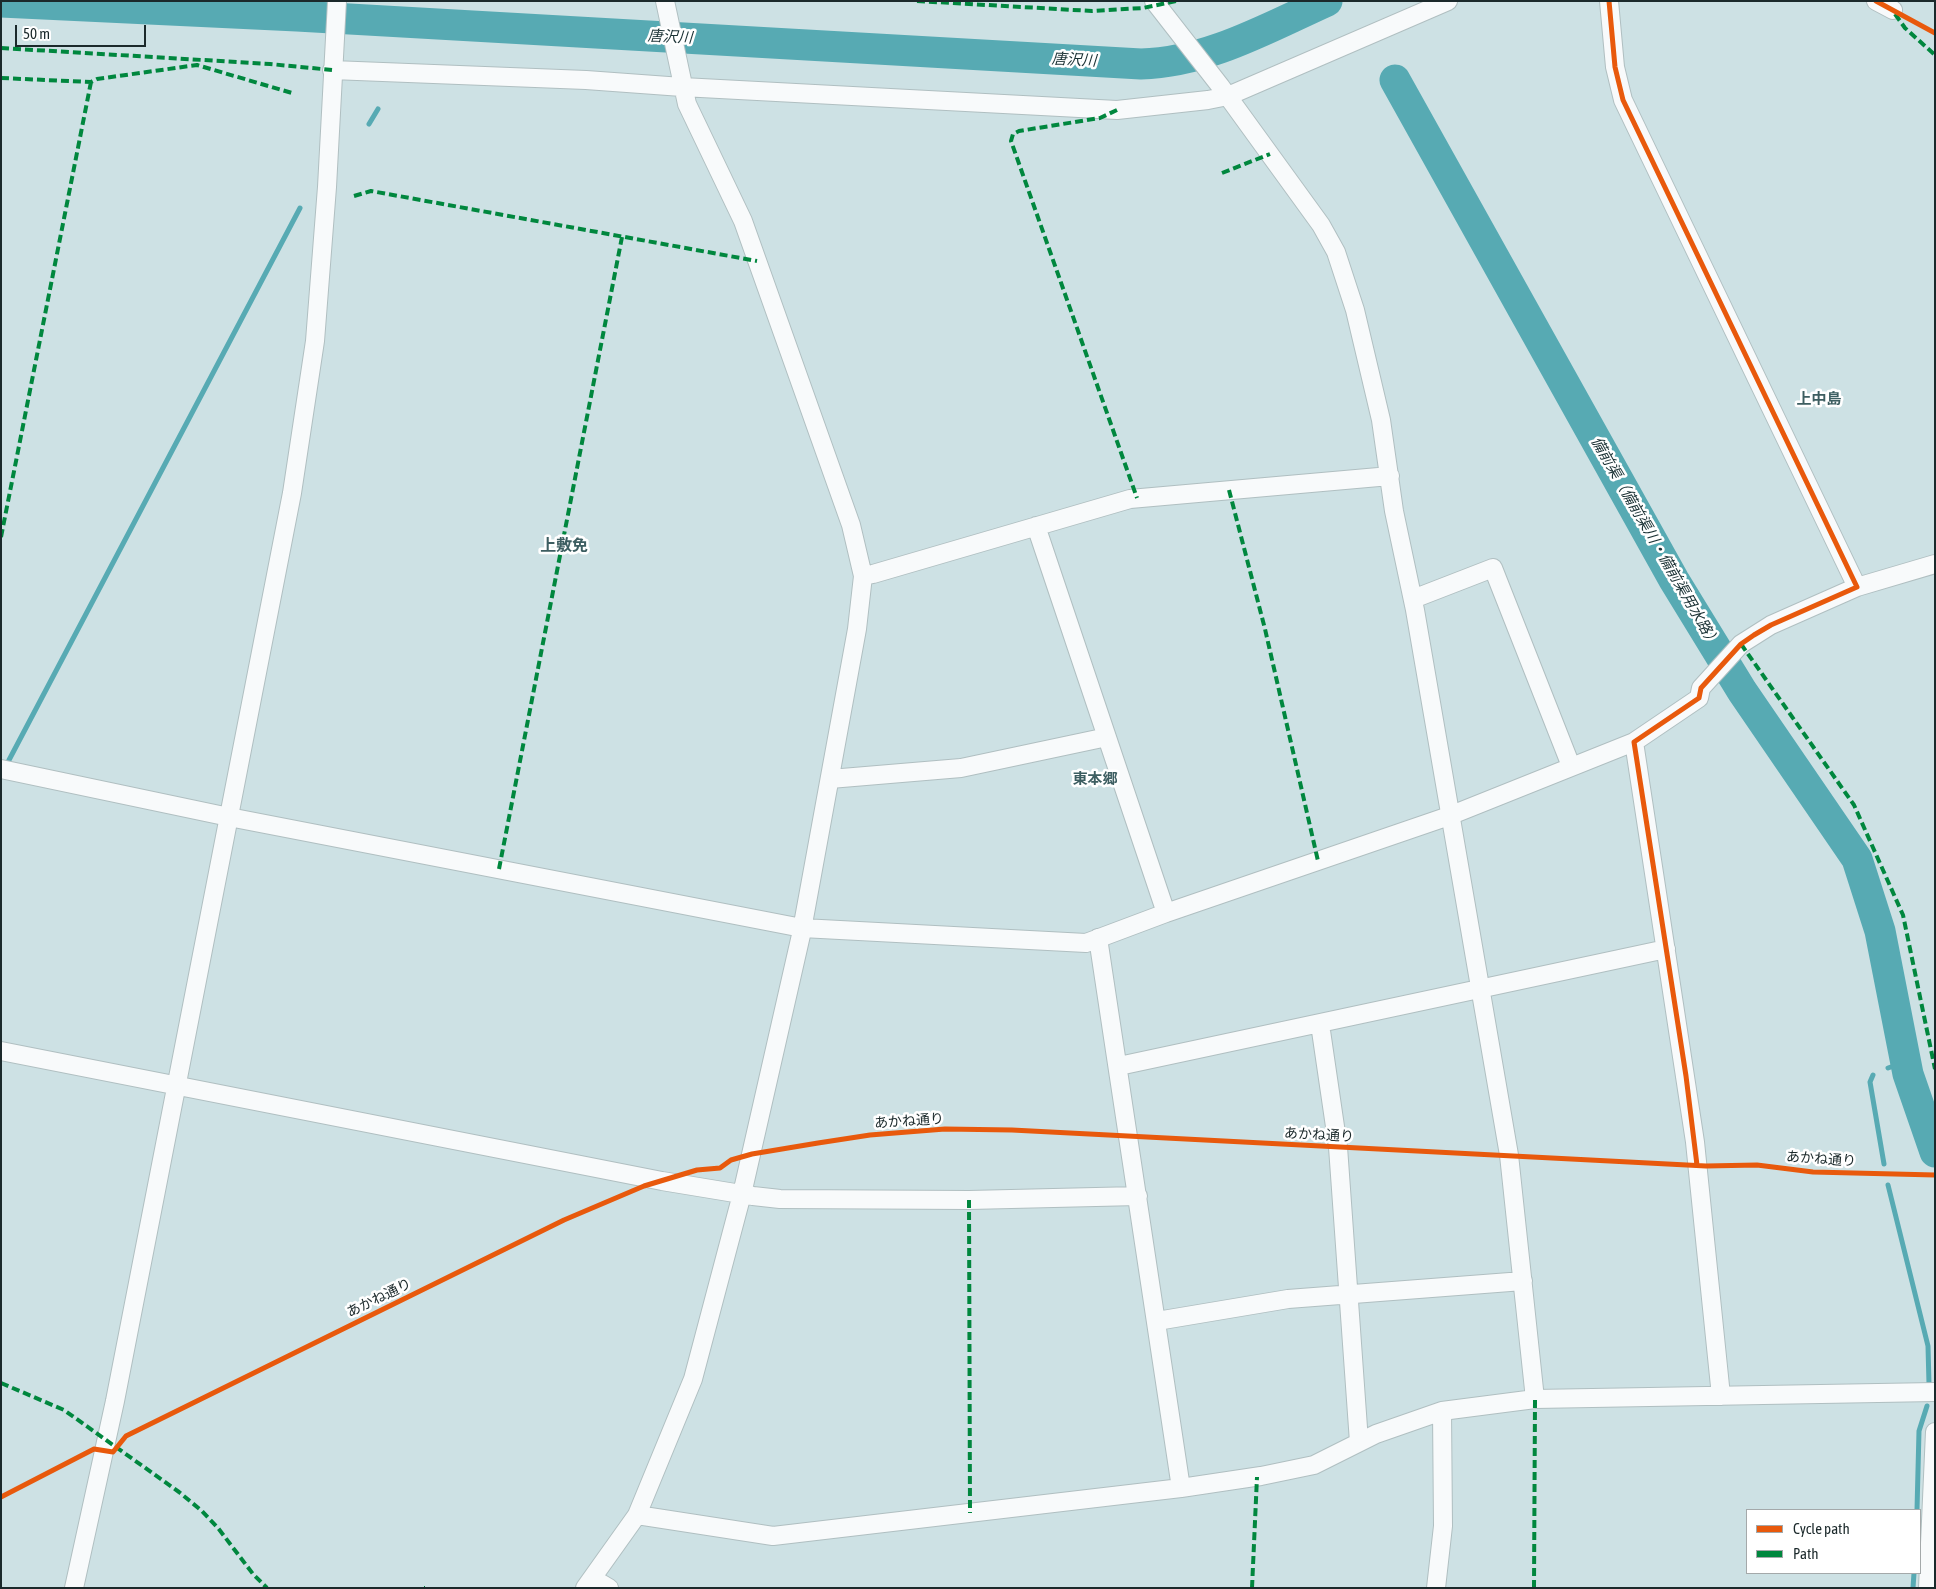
<!DOCTYPE html>
<meta charset="utf-8">
<style>
body{margin:0}
#map{position:relative;width:1936px;height:1589px;overflow:hidden;background:#cde1e4;font-family:"Asap Condensed",sans-serif}
canvas{display:block}
.frame{position:absolute;inset:0;border:2px solid #1b292b;pointer-events:none}
.legend{position:absolute;left:1746px;top:1509px;width:175px;height:65px;box-sizing:border-box;background:#fff;border:1px solid #a4a9aa;margin:0;padding:6px 9px;list-style:none;font-size:15px;color:#1b292b}
.legend li{display:flex;align-items:center;gap:10px;height:25px}
.legend b{width:25px;border:1px solid #a4a9aa}
.scale{position:absolute;left:15px;top:25px;width:131px;height:22px;box-sizing:border-box;border:2px solid #1b292b;border-top:0;padding-left:6px;font-size:15px;line-height:18px;white-space:nowrap;color:#1b292b;-webkit-text-stroke:4px #fff;paint-order:stroke}
</style>
<div id="map">
<canvas width="1936" height="1589"></canvas>
<div class="frame"></div>
<ul class="legend">
<li><b style="height:6px;background:#e8590c"></b>Cycle path</li>
<li><b style="height:6px;background:#00873e"></b>Path</li>
</ul>
<div class="scale">50 m</div>
</div>
<script>
const c = document.querySelector('canvas').getContext('2d');
c.lineJoin = 'round';
function stroke(path, color, width, dash) {
  c.strokeStyle = color;
  c.lineWidth = width;
  c.lineCap = dash ? 'butt' : 'round';
  c.setLineDash(dash || []);
  c.stroke(path);
}
function label(font, color, halo, rows, align = 'center') {
  c.font = font + ' "Asap Condensed","Noto Sans JP",sans-serif';
  c.lineWidth = 5;
  c.setLineDash([]);
  c.textBaseline = 'middle';
  c.strokeStyle = halo;
  c.fillStyle = color;
  for (const [text, x, y, turn = 0] of rows) {
    c.save();
    c.translate(x, y);
    c.rotate((+turn || 0) * Math.PI / 180);
    c.textAlign = isNaN(turn) ? turn : align;
    if (halo) c.strokeText(text, 0, 0);
    c.fillText(text, 0, 0);
    c.restore();
  }
}
const stream = new Path2D(`
 M369 124 378 109
 M9 760 300 208
 M1888 1068 1905 1062
 M1873 1075 1870 1082 1884 1164
 M1888 1185 1928 1346 1929 1384
 M1917 1510 1919 1431 1927 1406
 M1913 1588 1914 1573`);
const river = new Path2D(`
 M1 2 297 16 1141 64C1208 62 1267 28 1327 1
 M1395 80 1674 580 1742 691 1857 859 1880 931 1908 1074 1935 1152`);
const minor = new Path2D(`
 M1154 1 1221 87 1321 225 1336 252 1355 310 1381 420 1394 511 1415 610 1509 1155 1535 1399
 M1609 1 1615 67 1623 100 1857 587
 M1876 1 1893 10
 M332 70 586 80 682 87 1117 110 1208 100 1228 96 1448 1
 M1036 526 1166 913
 M863 576 873 574 1130 499 1390 476
 M1413 599 1493 568 1571 766
 M1634 742 1695 1142 1721 1396
 M1 769 229 817 802 928 1086 943 1166 913 1449 816 1634 742 1699 698 1701 688 1741 644 1771 625 1857 587 1935 564
 M830 779 961 768 1107 737
 M1098 938 1181 1488
 M1320 1024 1338 1147 1359 1442
 M1 1051 662 1181 753 1196 780 1199 969 1200 1138 1196
 M1119 1066 1666 949
 M1157 1321 1288 1299 1523 1281
 M637 1515 773 1536 1181 1488 1261 1476 1314 1465 1376 1434 1442 1411 1535 1399 1935 1392
 M592 1578 609 1588
 M74 1588 115 1401 292 493 315 341 327 187 337 1
 M585 1588 637 1515 693 1379 742 1194 801 935 857 629 863 576 851 525 743 221 687 104 665 1
 M1436 1588 1443 1526 1442 1411
 M1928 1588 1935 1432`);
const quiet = new Path2D(`
 M917 1 1092 11 1143 8 1176 1
 M1895 14 1905 28 1935 55
 M1 48 270 64 332 70
 M1 78 91 82 97 79 197 65 292 93
 M1117 110 1100 118 1019 131 1013 134 1011 141 1137 498
 M1222 173 1270 154
 M354 196 371 191 757 261
 M1229 490 1265 629 1318 861
 M1 537 91 82
 M1741 644 1854 805 1903 915 1935 1069
 M499 869 622 237
 M969 1200 970 1513
 M1 1383 64 1410 179 1492 202 1511 218 1528 253 1574 267 1588
 M424 1588H425
 M1252 1588 1257 1477
 M1534 1588 1535 1399`);
const cycleway = new Path2D(`
 M1609 1 1615 67 1623 100 1857 587 1771 625 1754 635 1741 644 1701 688 1699 698 1634 742 1686 1076 1697 1165
 M1876 1 1935 33
 M1 1497 94 1449 113 1452 126 1436 564 1220 644 1186 697 1170 720 1168 731 1160 752 1154 818 1143 870 1135 945 1129 1012 1130 1706 1166 1757 1165 1813 1172 1935 1175`);
const streetNames = [
 ["あかね通り",909,1121,-4],
 ["あかね通り",1319,1135,3],
 ["あかね通り",1821,1159,4],
 ["あかね通り",379,1298,-26]
];
const waterNames = [
 ["唐沢川",670,37,3],
 ["唐沢川",1074,60,3],
 ["備前渠（備前渠川・備前渠用水路）",1655,542,60]
];
const neighbourhoodNames = [
 ["上中島",1819,399],
 ["東本郷",1095,779]
];
const quarterNames = [
 ["上敷免",564,546]
];
stroke(stream, '#57aab3', 5);
stroke(river, '#57aab3', 31);
stroke(minor, '#b0bfc1', 20);
stroke(minor, '#f8fafb', 18);
stroke(quiet, '#00873e', 4, [8, 4]);
stroke(cycleway, '#e8590c', 5);
label('14px', '#1b292b', '#fff', streetNames);
label('italic 15px', '#1a3134', '#fff', waterNames);
label('bold 15px', '#3d5e61', '#fff', neighbourhoodNames);
label('bold 16px', '#3d5e61', '#fff', quarterNames);
</script>
